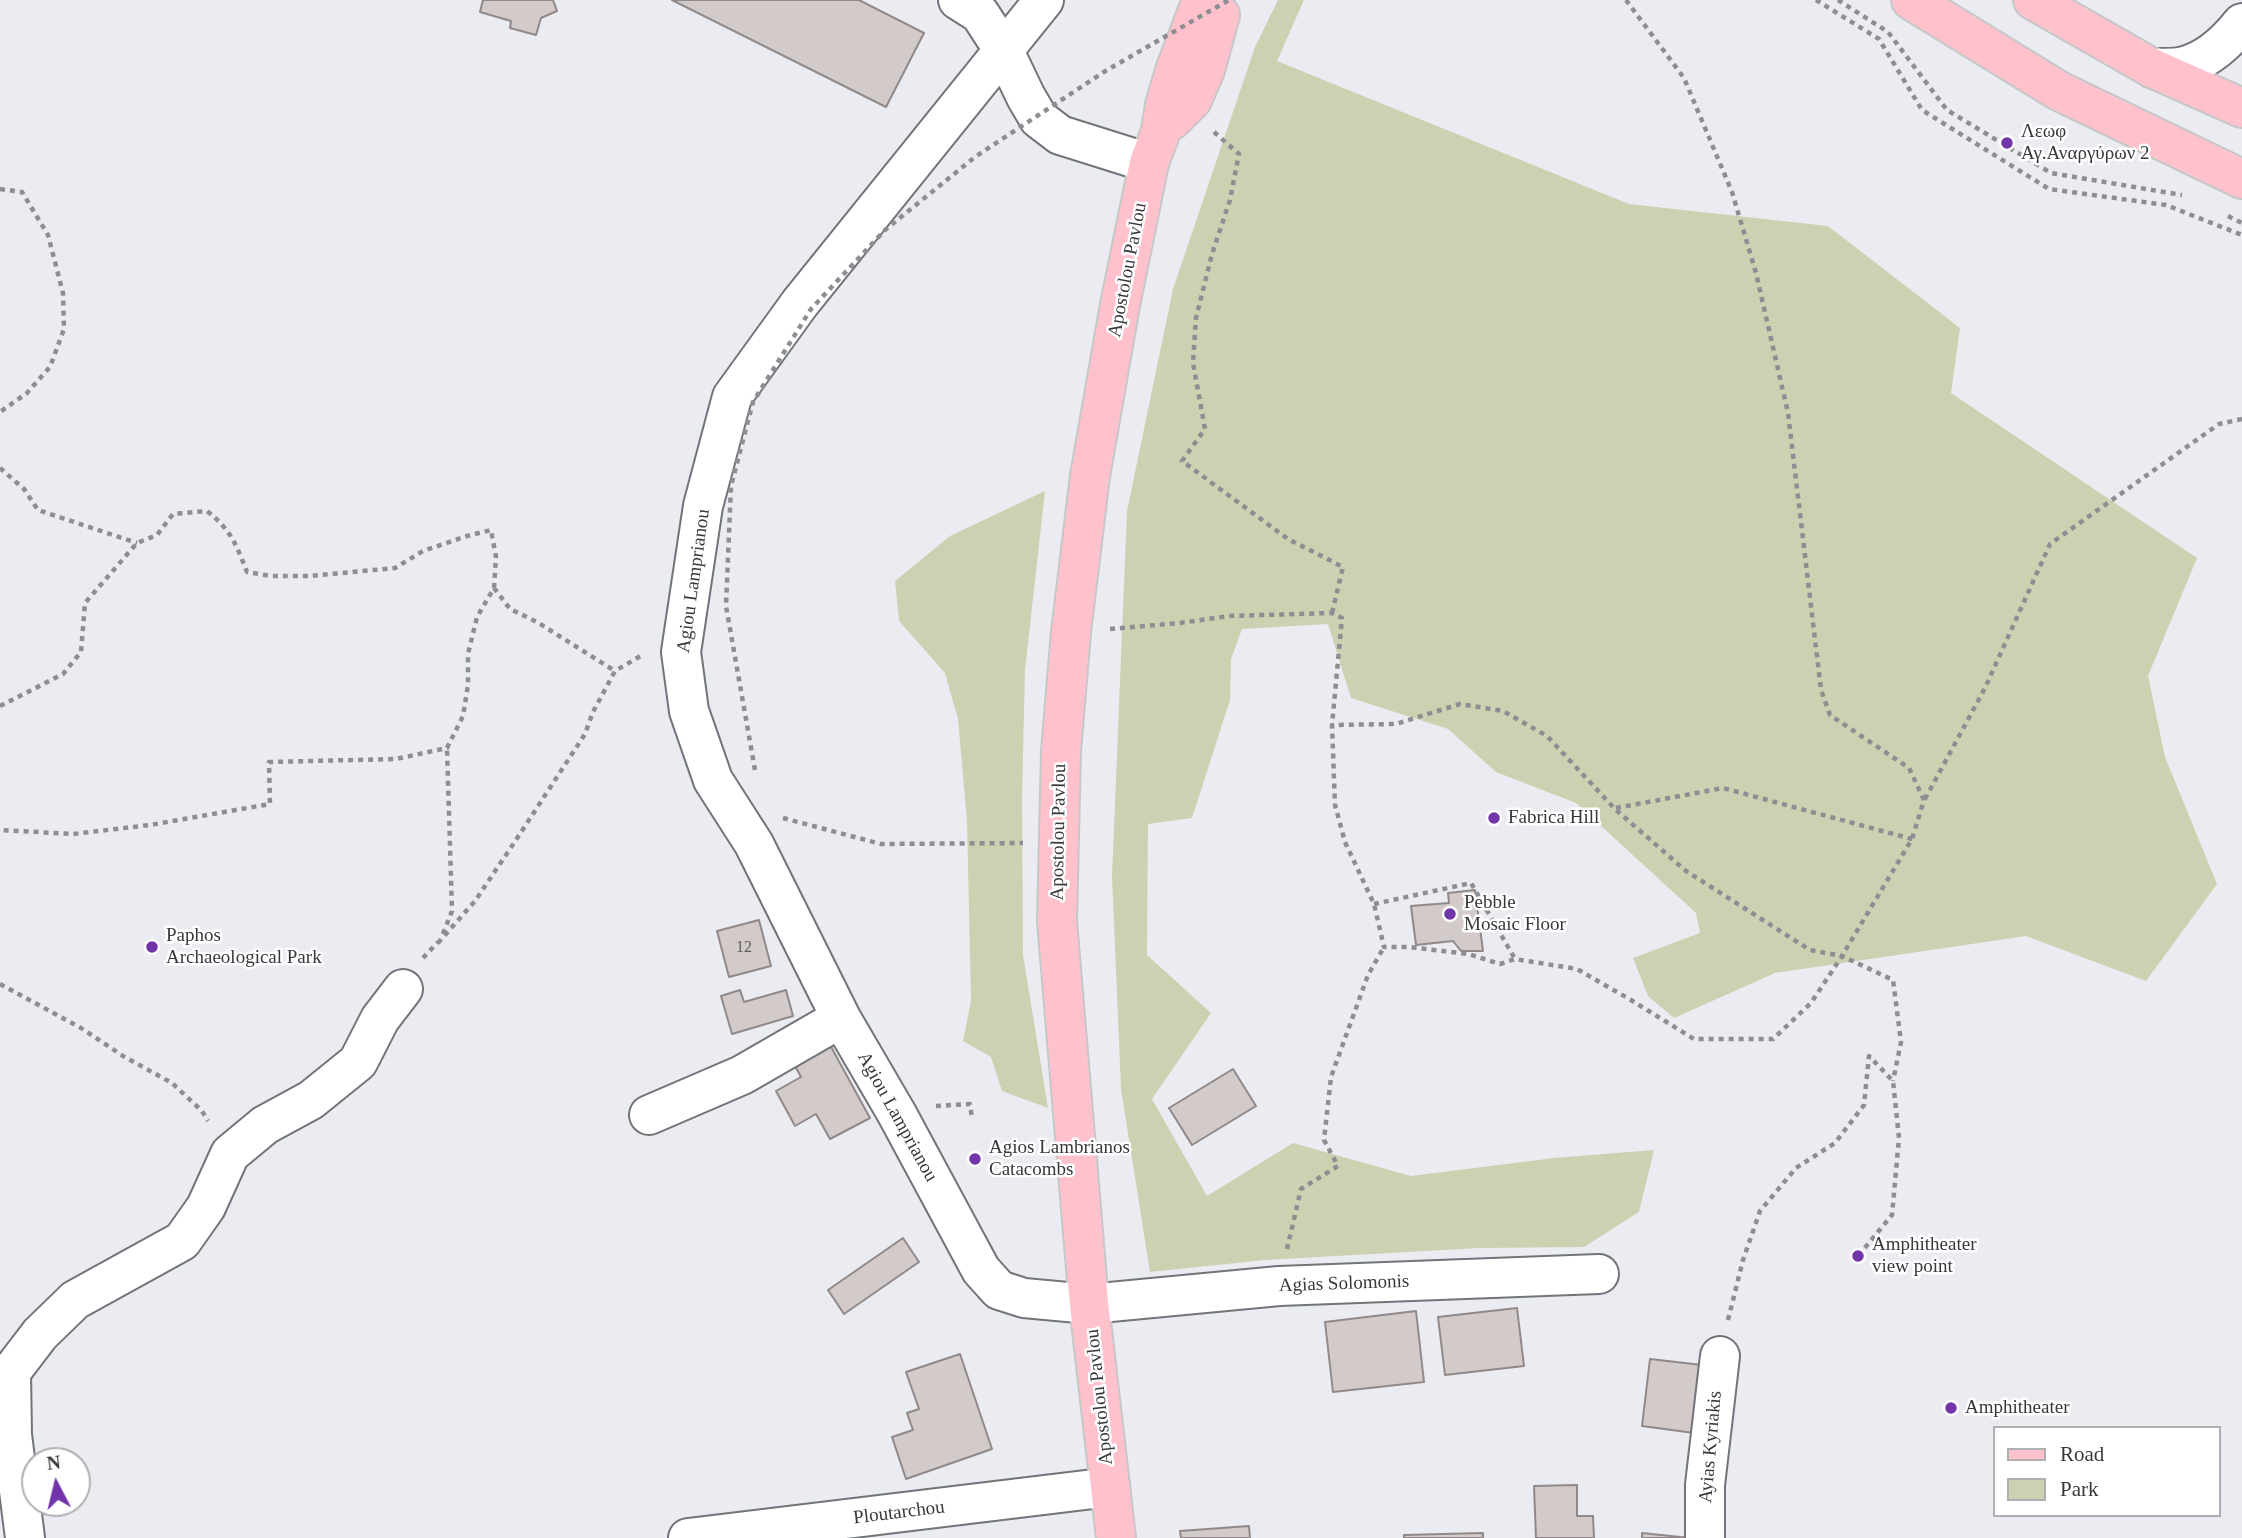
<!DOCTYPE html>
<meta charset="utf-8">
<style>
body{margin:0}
#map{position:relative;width:2242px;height:1538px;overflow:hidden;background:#eaecf2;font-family:"Times New Roman",serif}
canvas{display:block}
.legend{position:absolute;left:1993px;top:1426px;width:228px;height:91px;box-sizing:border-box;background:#fff;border:2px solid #afafb1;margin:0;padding:9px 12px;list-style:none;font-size:21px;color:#37383b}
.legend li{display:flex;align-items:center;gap:14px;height:35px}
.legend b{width:35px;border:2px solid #afafb1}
.north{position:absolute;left:21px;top:1447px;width:70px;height:70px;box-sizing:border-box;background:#fff;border:2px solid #afafb1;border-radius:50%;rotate:353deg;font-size:19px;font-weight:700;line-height:28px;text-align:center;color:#37383b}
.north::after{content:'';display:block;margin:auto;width:24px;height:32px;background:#7134a9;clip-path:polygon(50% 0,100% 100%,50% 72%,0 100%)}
</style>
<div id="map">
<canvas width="2242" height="1538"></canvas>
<ul class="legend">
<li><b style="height:9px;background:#ffc2cd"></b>Road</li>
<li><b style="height:19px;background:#ced1b1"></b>Park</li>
</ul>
<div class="north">N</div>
</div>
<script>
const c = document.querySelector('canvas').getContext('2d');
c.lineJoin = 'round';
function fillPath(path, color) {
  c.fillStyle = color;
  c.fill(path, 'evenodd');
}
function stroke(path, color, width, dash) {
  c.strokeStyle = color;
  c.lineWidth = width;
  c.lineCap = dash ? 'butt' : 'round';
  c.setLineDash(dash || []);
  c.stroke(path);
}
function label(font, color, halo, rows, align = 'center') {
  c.font = font + ' "Times New Roman",serif';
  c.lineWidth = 5;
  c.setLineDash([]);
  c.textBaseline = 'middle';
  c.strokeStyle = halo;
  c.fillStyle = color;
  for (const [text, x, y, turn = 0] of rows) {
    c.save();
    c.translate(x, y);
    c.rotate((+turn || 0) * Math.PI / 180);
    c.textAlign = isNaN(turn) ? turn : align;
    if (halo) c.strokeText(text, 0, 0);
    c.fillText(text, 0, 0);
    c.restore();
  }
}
const green = new Path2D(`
 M1278 0H1304L1277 61 1629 204 1828 226 1960 328 1951 393 2197 558 2148 676 2165 757 2217 884 2146 981 2026 936 1775 973 1674 1018 1648 996 1633 958 1700 933 1696 913 1576 803 1496 772 1448 729 1351 698 1328 624 1242 629 1231 659 1230 700 1192 818 1148 824 1147 955 1211 1013 1152 1099 1207 1196 1293 1143 1411 1176 1554 1158 1654 1150 1639 1212 1584 1247 1479 1248 1265 1260 1150 1272 1121 1089 1112 876 1127 511 1173 289 1255 47Z
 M1045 491 1025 670 1022 799 1023 955 1048 1108 1002 1091 991 1057 963 1041 971 1001 967 821 958 719 945 673 899 621 895 581 950 536Z`);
const building = new Path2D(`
 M483 0H553L557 11 541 18 536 35 510 28 511 21 480 12Z
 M672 0H859L924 33 886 107Z
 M1475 890 1483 951H1461L1453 941 1416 945 1411 906 1449 903 1448 893Z
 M759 920 771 966 729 977 717 931Z
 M740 990 744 1002 786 990 793 1016 732 1034 721 996Z
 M824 1034 870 1118 830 1139 816 1114 795 1126 776 1091 801 1077 788 1053Z
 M1233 1069 1256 1106 1192 1145 1169 1108Z
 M903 1238 919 1262 844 1314 828 1290Z
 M1517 1308 1524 1366 1445 1375 1438 1317Z
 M1416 1311 1424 1382 1333 1392 1325 1322Z
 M960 1354 992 1449 906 1479 892 1437 913 1430 907 1413 919 1409 906 1372Z
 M1650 1359 1702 1365 1694 1433 1642 1426Z
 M1577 1485V1516H1593L1594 1538H1536L1534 1486Z
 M1249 1526 1250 1538H1181L1180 1531Z
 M1483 1533V1538H1404V1535Z
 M1642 1533 1690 1538H1642Z`);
const path = new Path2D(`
 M1626 0 1684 78 1732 192 1756 273 1788 413 1821 690 1830 715 1909 768 1924 800 1912 839 1842 956 1893 980 1901 1042 1893 1081
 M1816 0 1879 39 1922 110 2049 189 2166 205 2242 235
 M1838 0 1888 32 1947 110 2051 173 2182 195
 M1214 132 1239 154 1230 200 1212 254 1196 318 1193 363 1205 429 1182 461 1288 539 1343 567 1332 613
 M0 189 22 192 48 235 63 293 64 329 50 367 27 393 0 412
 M2228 216 2242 223
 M0 468 24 489 38 510 137 543
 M494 588 510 609 537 622 615 671
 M1110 629 1180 623 1229 616 1332 613 1342 618 1332 725 1335 805 1345 842 1374 904 1384 947H1409L1468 954 1500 964 1515 959 1577 969 1631 1000 1694 1039H1773L1811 1003 1842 956 1810 950 1686 871 1615 809 1547 736 1503 711 1460 704 1396 724 1332 725
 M0 706 63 674 81 652 85 603 137 543 157 535 173 514 207 511C231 530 236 544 247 572L271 576H310L395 568 423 551 467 536 491 530 496 557 494 588 477 617 468 654V685L463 716 447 748 396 759 269 762 270 804 150 825 73 834 0 830
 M1925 799 1985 688 2050 544 2219 424 2242 419
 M1616 808 1723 788 1912 839
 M783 818 881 844 1023 843
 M1374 904 1471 883 1515 959
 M443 934 452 911 447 748
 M438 943 475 901 514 843 585 734 593 712 615 671 644 654
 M423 958 438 942
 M0 984 81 1028 123 1056 172 1083 202 1111 208 1121
 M936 1106 970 1104 972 1118
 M1287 1249 1301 1189 1338 1166 1324 1140 1331 1077 1368 975 1384 947
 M1728 1320 1743 1260 1760 1211 1796 1168 1835 1143 1864 1105 1869 1056 1893 1081 1899 1138 1892 1215 1858 1256`);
const minor = new Path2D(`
 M958 0 980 14 1004 51 1026 97 1039 119 1060 135 1149 163
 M1044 0 800 303 732 397 703 506 681 652 689 711 713 780 754 844 841 1018 897 1114 981 1270 999 1290 1024 1298 1089 1304 1279 1286 1599 1274
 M2152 68C2161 68 2171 68 2180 67 2205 62 2227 42 2242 23
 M649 1115 742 1075 841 1018
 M25 1538 12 1435 11 1372 40 1334 75 1300 182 1241 206 1207 230 1154 265 1125 311 1100 358 1062 380 1019 403 989
 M688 1538 1110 1487
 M1705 1538V1485L1720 1356`);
const major = new Path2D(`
 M1911 0 2059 91 2242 179
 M2033 0 2152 68 2242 108
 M1172 120 1192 100 1205 70 1220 15
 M1116 1538 1089 1304 1057 921 1061 751 1071 632 1090 476 1120 305 1149 163 1161 131 1165 105 1176 68 1202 0`);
const pathBridge = new Path2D(`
 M755 770 726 606 731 486 753 402 811 309 885 230 975 157 1107 70 1229 0`);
const markers = [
 [2007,143,7,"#7134a9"],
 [1494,818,7,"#7134a9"],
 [1450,914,7,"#7134a9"],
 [152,947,7,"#7134a9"],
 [975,1159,7,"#7134a9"],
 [1858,1256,7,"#7134a9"],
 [1951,1408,7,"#7134a9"]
];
const numberNames = [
 ["12",744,948]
];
const poiNames = [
 ["Λεωφ",2021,132],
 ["Αγ.Αναργύρων 2",2021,154],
 ["Fabrica Hill",1508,818],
 ["Pebble",1464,903],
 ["Mosaic Floor",1464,925],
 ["Paphos",166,936],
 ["Archaeological Park",166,958],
 ["Agios Lambrianos",989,1148],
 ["Catacombs",989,1170],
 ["Amphitheater",1872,1245],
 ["view point",1872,1267],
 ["Amphitheater",1965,1408]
];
const streetNames = [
 ["Apostolou Pavlou",1128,270,-79],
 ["Agiou Lamprianou",694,581,-82],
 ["Apostolou Pavlou",1059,832,-89],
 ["Agiou Lamprianou",897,1117,61],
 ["Agias Solomonis",1344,1284,-2],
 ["Apostolou Pavlou",1100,1397,-96],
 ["Ayias Kyriakis",1711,1447,-85],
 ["Ploutarchou",899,1513,-7]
];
fillPath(green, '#ced1b1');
fillPath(building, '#d3cbca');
stroke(building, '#918989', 2);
stroke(minor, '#717479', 42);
stroke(major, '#c7c7c8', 42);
stroke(path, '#8c8e92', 4.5, [5, 5]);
stroke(minor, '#fff', 38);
stroke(major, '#ffc2cd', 38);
stroke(pathBridge, '#8c8e92', 4.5, [5, 5]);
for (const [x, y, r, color] of markers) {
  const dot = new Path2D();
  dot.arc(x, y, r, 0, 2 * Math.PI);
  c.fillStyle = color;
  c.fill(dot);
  stroke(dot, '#fff', 2.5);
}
label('16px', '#5e5d5f', null, numberNames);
label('19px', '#37383b', '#fff', poiNames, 'left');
label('19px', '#37383b', '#fff', streetNames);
</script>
